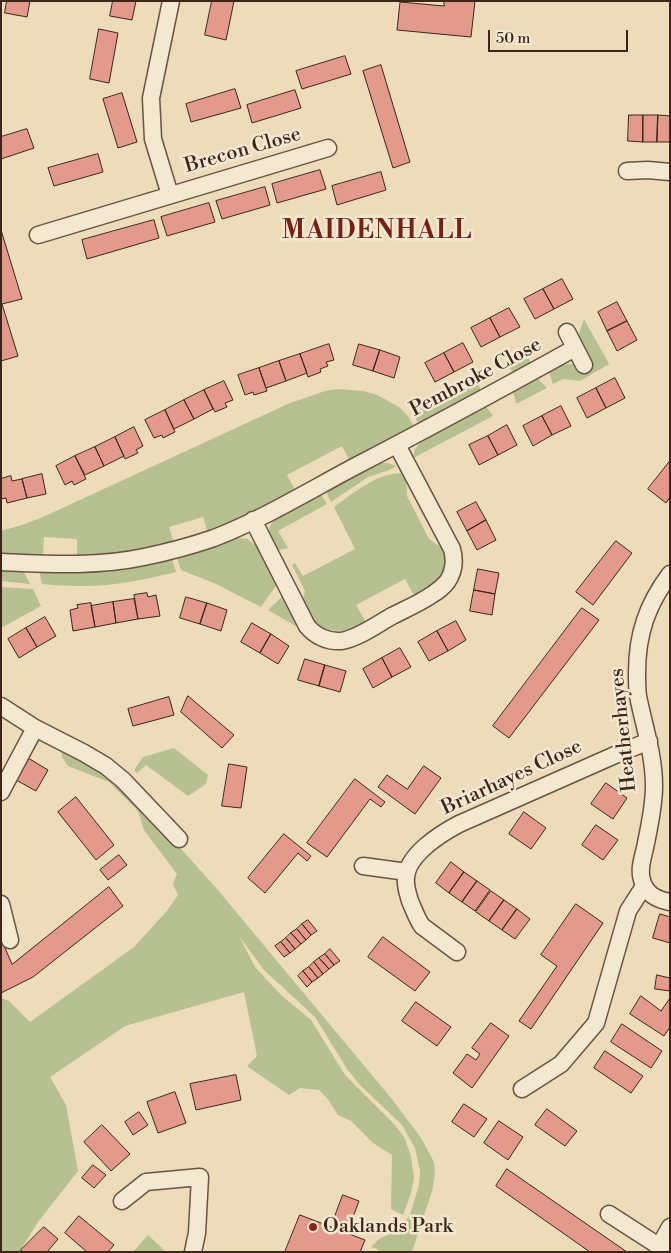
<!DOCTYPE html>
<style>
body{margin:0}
#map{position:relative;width:671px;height:1253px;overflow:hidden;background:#ecdcb9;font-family:"Libre Bodoni",serif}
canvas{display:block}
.frame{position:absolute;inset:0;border:2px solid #3e2518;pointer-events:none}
.scale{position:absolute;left:488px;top:30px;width:140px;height:22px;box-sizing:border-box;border:2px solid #3e2518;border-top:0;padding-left:6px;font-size:15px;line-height:18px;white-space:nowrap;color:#3e2518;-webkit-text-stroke:4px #f3e8d2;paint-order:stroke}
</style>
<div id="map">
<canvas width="671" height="1253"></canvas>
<div class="frame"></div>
<div class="scale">50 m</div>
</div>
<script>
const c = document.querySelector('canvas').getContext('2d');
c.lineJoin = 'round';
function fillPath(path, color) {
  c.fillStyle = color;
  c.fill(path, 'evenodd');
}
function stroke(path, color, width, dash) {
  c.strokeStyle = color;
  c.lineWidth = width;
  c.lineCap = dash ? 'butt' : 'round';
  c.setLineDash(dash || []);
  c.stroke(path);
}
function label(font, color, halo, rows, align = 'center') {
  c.font = font + ' "Libre Bodoni",serif';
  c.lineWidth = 5;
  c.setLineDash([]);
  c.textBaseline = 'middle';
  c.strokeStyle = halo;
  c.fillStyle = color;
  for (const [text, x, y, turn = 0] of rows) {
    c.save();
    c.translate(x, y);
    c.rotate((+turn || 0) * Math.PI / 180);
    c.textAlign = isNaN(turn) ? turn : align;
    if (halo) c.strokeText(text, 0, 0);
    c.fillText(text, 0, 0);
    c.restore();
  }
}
const green = new Path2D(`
 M584 319 609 364 580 381 563 379 553 384 549 372C562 365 573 357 582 373L593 366 578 337Z
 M527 351 531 365 515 374 505 363Z
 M537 378 547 388 516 404 513 391Z
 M477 379 481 392 419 425 413 413Z
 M337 389 364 391 377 395 399 407 408 416 414 427 352 460 349 459 342 446 287 475 294 488 293 491 240 519 209 531 207 530 203 517 169 527 173 540 170 544 104 556H77V539L44 537 43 556 1 554V531L22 525 43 517 290 403 325 391Z
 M485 405 493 416 413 458 415 449 424 438Z
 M377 463H388L396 466 389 470 368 477 331 502 327 494 329 488Z
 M404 473 406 476 407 496 429 539 444 549C449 576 435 584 415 597L405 579 356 605 367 624C348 632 325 636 310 618 307 614 305 609 302 604L305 591 292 565 295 563 303 576 355 549 334 507C355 492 376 473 404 473Z
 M319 493 322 496 327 504 278 531 288 548 274 551 269 537V528L274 519Z
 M237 538 247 539 256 545 278 583 261 607 216 584 181 570 177 558Z
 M172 559 176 572C144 580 110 587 78 586 66 586 54 585 42 584L39 571C57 572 75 574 94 572 120 570 146 564 172 559Z
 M1 568 23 570 30 584 1 581Z
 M1 587 33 589 41 606 1 628Z
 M284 595 300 625 299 628 268 610Z
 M61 745 130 792 217 889 391 1098 421 1138 434 1162 435 1174 432 1191 412 1252H377L378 1249 371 1247 379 1239 398 1230 410 1215 419 1185 420 1171 415 1148 402 1125 360 1085 347 1069 315 1017 264 970 239 936 255 967 282 996 311 1020 345 1075 395 1125 404 1137 411 1156 414 1178 411 1193 403 1215 391 1209 392 1155 373 1143 351 1121 338 1115 327 1098 319 1090 300 1088 289 1095 247 1066 257 1056 244 992 125 1026 50 1077 66 1105 78 1171 38 1222 21 1249 23 1252H1V998L9 1001 30 1022 134 947 166 912 178 895 173 884 177 874 144 830 138 811 109 782 68 766 62 757Z
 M174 748 208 775 206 784 188 796 146 765 137 773 134 770 143 757Z
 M148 1235 166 1252H133Z`);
const building = new Path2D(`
 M7 1H30L27 17 5 13Z
 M113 1H136L132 20 110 16Z
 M212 1H234L226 40 205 35Z
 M444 1H475L471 37 397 30 400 2 444 6Z
 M99 29 118 33 109 83 90 79Z
 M345 56 351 74 302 89 296 71Z
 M381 65 410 162 393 168 363 71Z
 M235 89 241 108 191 122 186 104Z
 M295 90 301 108 252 123 247 105Z
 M122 93 137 142 118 148 103 99Z
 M629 115H643V142L628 141Z
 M643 115H658L657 142H643Z
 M658 115 670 116V142H657Z
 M27 129 34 148 1 159V137Z
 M98 154 103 172 54 186 48 168Z
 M320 170 326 189 277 203 272 184Z
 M381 172 386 190 337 205 332 186Z
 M265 187 270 205 222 219 216 201Z
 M209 203 215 222 167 236 161 217Z
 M154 220 159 238 87 259 82 240Z
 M1 230 22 299 2 304 18 356 1 361Z
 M562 279 573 299 554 309 543 289Z
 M543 289 554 309 535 319 524 299Z
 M617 302 627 321 607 331 598 312Z
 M509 308 520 327 500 337 490 318Z
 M490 318 500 337 481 347 471 328Z
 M627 321 637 340 617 351 607 331Z
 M463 343 473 362 454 372 444 353Z
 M329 344 334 360 326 362 328 366 320 369 321 372 308 377 300 354Z
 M359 344 380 350 373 371 353 365Z
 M380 350 400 357 394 378 373 371Z
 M444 353 454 372 435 382 425 363Z
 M300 354 307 373 286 381 279 361Z
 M279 361 286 381 266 388 259 368Z
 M259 368 267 391 254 395 253 392 245 395 238 375Z
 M615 378 625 398 606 408 596 388Z
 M224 381 233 400 225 403 227 407 215 412 204 390Z
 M596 388 606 408 587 418 577 398Z
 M204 390 213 409 194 419 184 400Z
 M184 400 194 419 174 429 165 410Z
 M561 406 571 426 552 435 542 416Z
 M165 410 175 432 163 438 162 435 154 438 145 420Z
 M542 416 552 435 533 446 523 426Z
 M507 425 517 445 498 455 488 436Z
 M134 427 143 446 136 450 138 453 125 459 115 437Z
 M488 436 498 455 479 465 469 445Z
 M115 437 124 456 104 466 95 447Z
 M95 447 104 466 85 475 75 456Z
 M75 456 86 479 74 485 72 481 65 485 56 466Z
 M670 461V497L666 503 648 489Z
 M42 474 46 494 27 498 22 479Z
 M11 476 12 481 22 479 27 498 7 503 6 498 1 499V479Z
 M476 502 486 520 467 531 457 512Z
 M486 520 496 540 477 550 467 531Z
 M616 541 632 553 593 605 576 592Z
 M478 569 499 573 495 594 474 590Z
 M474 590 495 594 492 615 470 611Z
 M147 593 148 597 156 595 160 616 138 619 134 595Z
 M186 597 207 603 200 624 180 618Z
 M134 599 138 619 116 623 113 602Z
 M113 602 116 623 95 627 91 606Z
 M91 603 95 627 73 631 70 610 78 608 77 605Z
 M207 603 227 610 221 631 200 624Z
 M582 608 599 620 509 738 493 726Z
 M45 617 56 636 37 647 26 628Z
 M456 621 466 640 448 651 437 631Z
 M252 623 271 634 260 653 241 642Z
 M26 628 37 647 19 658 8 639Z
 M437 631 448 651 429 661 418 642Z
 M271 634 289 646 278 664 260 653Z
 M400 648 411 667 392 677 382 658Z
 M382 658 392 677 373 688 363 669Z
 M305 659 325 665 319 686 298 680Z
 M325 665 346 671 340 692 319 686Z
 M188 696 234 735 222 748 181 712Z
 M169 697 174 715 133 726 128 709Z
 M28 758 48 770 36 791 16 780Z
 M229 764 247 767 241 808 222 806Z
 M424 766 441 778 415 814 378 787 387 775 407 789Z
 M355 779 385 802 381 807 370 799 327 857 307 843Z
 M606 783 627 798 613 819 591 804Z
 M76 797 114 845 96 860 58 812Z
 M524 812 546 828 531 849 509 834Z
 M596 825 618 840 603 860 582 845Z
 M284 834 311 856 307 861 298 853 265 893 248 878Z
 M119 855 127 865 108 880 100 870Z
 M451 862 464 872 449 893 436 883Z
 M464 872 477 881 462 902 449 893Z
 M477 881 490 890 475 911 462 902Z
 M109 887 123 906 33 977 1 993V939L12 964Z
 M491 891 504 900 489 921 476 912Z
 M504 900 517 909 502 930 489 921Z
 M576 904 603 923 531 1029 519 1021 557 966 541 955Z
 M517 909 530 919 515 939 502 930Z
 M660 914 670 917V943L653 938Z
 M308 920 317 931 311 935 302 924Z
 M302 924 311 935 306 940 297 929Z
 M297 929 306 940 301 944 291 933Z
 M291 933 301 944 295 949 286 938Z
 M383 937 430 972 415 991 368 957Z
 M286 938 295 949 290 953 281 942Z
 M281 942 290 953 284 957 275 946Z
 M330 949 340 961 334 965 325 954Z
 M325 954 334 965 329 969 319 958Z
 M319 958 329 969 323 974 314 962Z
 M314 962 323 974 318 978 309 967Z
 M309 967 318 978 312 982 303 971Z
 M303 971 312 982 307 987 298 976Z
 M657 975 670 978V991L655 989Z
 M641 996 661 1011 670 998V1027L664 1036 630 1014Z
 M416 1002 451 1027 437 1046 402 1021Z
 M491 1023 509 1036 472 1088 453 1073 467 1054 476 1060 480 1054 472 1048Z
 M622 1024 662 1051 651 1068 611 1042Z
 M605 1051 643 1076 631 1093 594 1068Z
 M236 1075 241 1100 196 1110 190 1084Z
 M175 1092 186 1123 158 1133 147 1102Z
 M464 1104 487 1119 474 1137 452 1122Z
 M547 1109 577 1131 565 1146 535 1125Z
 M139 1112 148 1125 133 1135 125 1122Z
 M499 1121 523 1137 508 1160 484 1143Z
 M102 1125 130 1154 111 1171 84 1142Z
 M93 1165 106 1175 94 1188 82 1178Z
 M507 1169 627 1252H590L496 1186Z
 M343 1195 359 1201 350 1225 334 1219Z
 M300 1215 365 1240 360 1252H285Z
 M79 1216 114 1245 108 1252H87L65 1233Z
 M44 1227 58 1239 47 1252H23L21 1250Z`);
const minor = new Path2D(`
 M627 171 648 170 670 172
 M170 195 153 139 151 98 171 1
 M38 235 328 148
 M567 332 584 365
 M253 520 307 626C315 636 328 642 341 641 357 639 378 624 392 616 406 609 420 603 433 594 438 591 443 587 447 582 454 572 455 560 452 549L397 445
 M1 562C49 564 97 567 144 557 168 552 191 546 214 538 261 520 307 492 352 468 427 429 501 389 575 348
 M670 574C647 605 637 634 637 673 637 681 637 689 638 696 644 726 654 755 654 786 654 805 650 824 646 843 644 855 638 868 642 880 645 893 657 900 670 902
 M1 706 35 728 84 753 106 766 123 780 179 839
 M1 792 35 728
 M363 866 407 872
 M1 904 10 940
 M457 952 422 926C417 919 414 910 410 901 408 894 405 886 406 878 407 855 440 834 459 824L615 755 649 741
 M522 1089 561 1064 596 1023 628 911 644 886
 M122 1201 146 1182 200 1177 197 1233 193 1252
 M609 1214 668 1252
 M660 1245 670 1227`);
const markers = [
 [313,1227,5,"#8f2418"]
];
const streetNames = [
 ["Brecon Close",243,151,-16],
 ["Pembroke Close",476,378,-28],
 ["Heatherhayes",624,730,-96],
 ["Briarhayes Close",512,778,-25]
];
const poiNames = [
 ["Oaklands Park",323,1227]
];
const districtNames = [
 ["MAIDENHALL",377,232]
];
fillPath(green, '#b6c090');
fillPath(building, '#e39a8d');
stroke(building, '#3e2518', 1);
stroke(minor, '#6a5340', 19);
stroke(minor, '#f3e8d2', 16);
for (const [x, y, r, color] of markers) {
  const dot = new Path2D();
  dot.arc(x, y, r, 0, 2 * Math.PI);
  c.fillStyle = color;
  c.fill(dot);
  stroke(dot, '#f3e8d2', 2);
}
label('20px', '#3e2518', '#f3e8d2', streetNames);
label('20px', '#3e2518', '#f3e8d2', poiNames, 'left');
c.letterSpacing = '1px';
label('bold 25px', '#7a1f14', '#f3e8d2', districtNames);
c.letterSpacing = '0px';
</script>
